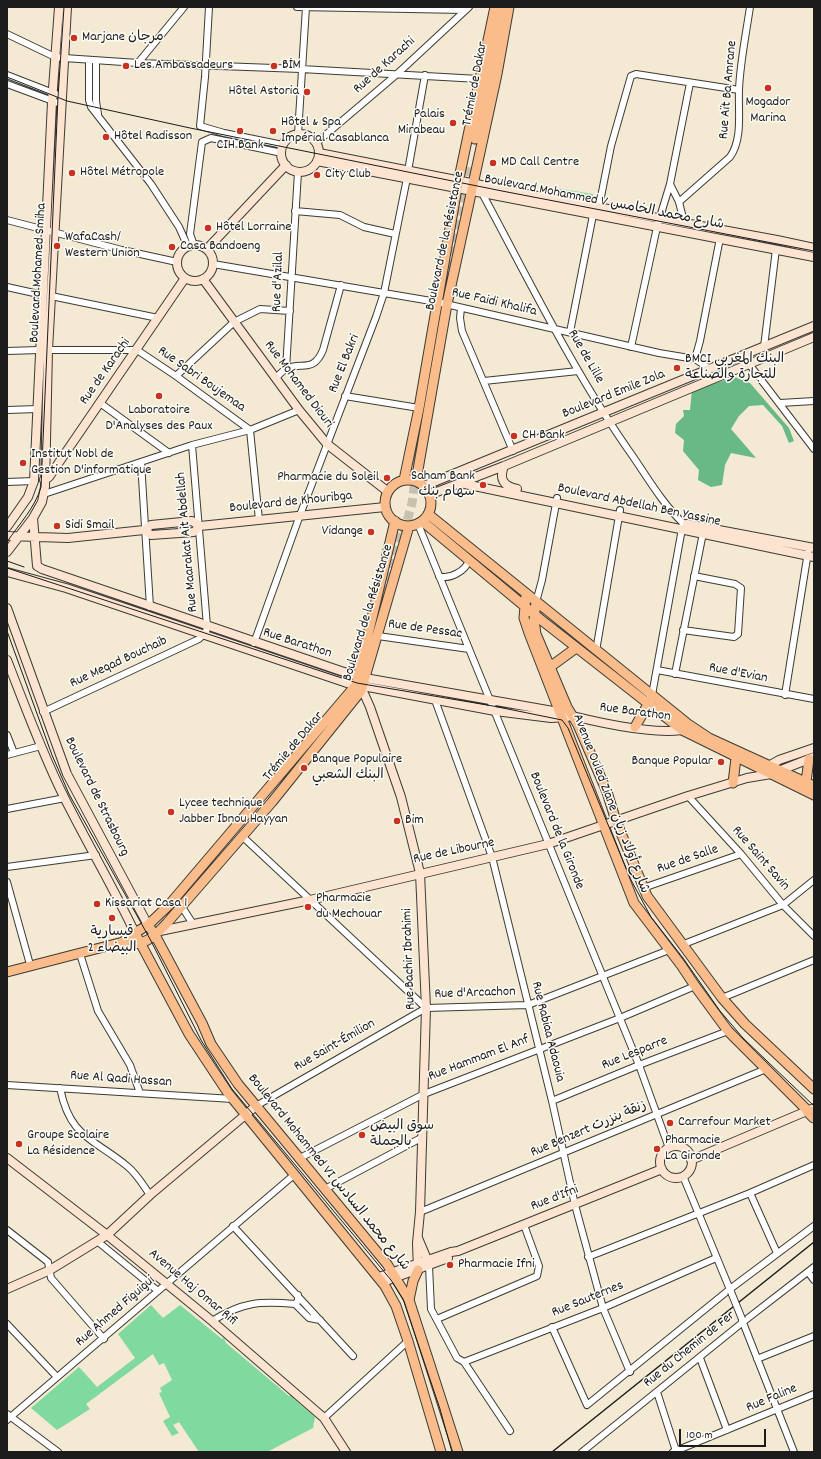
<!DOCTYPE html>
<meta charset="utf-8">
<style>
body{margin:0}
#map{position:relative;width:821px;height:1459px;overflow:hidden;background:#f4e9d2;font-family:Dekko,sans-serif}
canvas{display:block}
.frame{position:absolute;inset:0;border:8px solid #1c1c1c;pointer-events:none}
.scale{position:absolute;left:679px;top:1429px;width:87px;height:18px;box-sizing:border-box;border:2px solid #1c1c1c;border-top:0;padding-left:5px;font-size:12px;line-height:14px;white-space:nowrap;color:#1c1c1c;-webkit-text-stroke:3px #fdfcf7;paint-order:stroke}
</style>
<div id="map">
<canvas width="821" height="1459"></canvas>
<div class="frame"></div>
<div class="scale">100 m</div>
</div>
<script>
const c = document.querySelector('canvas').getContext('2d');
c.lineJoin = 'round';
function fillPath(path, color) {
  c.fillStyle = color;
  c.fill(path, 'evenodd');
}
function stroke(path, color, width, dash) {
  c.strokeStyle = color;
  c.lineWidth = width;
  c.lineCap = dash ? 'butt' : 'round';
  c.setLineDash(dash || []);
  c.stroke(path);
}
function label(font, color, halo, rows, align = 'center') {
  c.font = font + ' Dekko,"Playpen Sans Arabic",sans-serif';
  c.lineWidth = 3;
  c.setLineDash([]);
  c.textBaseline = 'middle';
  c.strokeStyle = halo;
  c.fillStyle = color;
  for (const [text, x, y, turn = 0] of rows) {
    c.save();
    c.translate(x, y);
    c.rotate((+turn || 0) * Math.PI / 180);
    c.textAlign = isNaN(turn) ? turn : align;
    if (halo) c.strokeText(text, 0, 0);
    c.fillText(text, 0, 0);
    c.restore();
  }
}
const green = new Path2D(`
 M555 188 593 194 592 200 554 192Z
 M151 1305 163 1318 180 1305 222 1339 224 1338 226 1343 289 1396 292 1394 294 1396V1399L315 1417 313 1428 267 1452H199L179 1422 173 1425 179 1433 172 1436 163 1421 170 1417 159 1393 162 1392 160 1388 172 1380 164 1363 159 1365 153 1354 86 1404 90 1409 57 1430 31 1408 79 1367 97 1387 135 1358 118 1334Z`);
const forest = new Path2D(`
 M735 377 750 383 789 428 794 441 789 443 782 426 763 405 749 406 739 416 731 429 756 458 731 453 725 465 722 485 711 487 698 480 699 470 683 451 684 440 675 433 676 424 684 416 683 410H690L692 390Z`);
const primaryTunnel = new Path2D(`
 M443 295 470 165
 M412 478 424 404
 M404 533 412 503 416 473
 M376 620 402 524`);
const street = new Path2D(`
 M209 7 205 77 200 126 224 133 283 145
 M297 7 465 10
 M7 34 55 57 64 58 138 63 301 69 479 79
 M89 61V100L91 107 151 184 179 227 188 247
 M96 61V101L98 114
 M138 63 184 7
 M7 75 61 96
 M7 84 61 104
 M298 134 306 7
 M316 143 396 75 469 7
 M408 171 425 75
 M670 184 690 83
 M482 193C530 282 575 375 634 458 649 480 663 504 683 523L652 695
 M679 202 730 157C743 139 738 111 739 90 740 63 746 34 750 7
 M599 207 611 146 631 76 636 74 739 90
 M295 211 340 215 364 227 395 234
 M7 220 122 250 177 262
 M194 245 190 234 202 142 211 138 282 153
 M213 264 437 302 659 353 695 359 710 369
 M7 287 43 295
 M51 296 158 318
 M461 308 460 318 462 331 513 451
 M570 332 593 215
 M631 347 657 227 670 184 679 202 684 222
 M764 347 776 249
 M48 350H137L176 376 250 430 259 520
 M7 351 39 350
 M695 359 700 341 720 238
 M749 364 814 449
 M286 369 298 172
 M176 376 234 322 260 309 290 311
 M276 378C279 375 282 371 286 369 301 361 313 374 323 350L341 285
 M484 381 578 371
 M345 396 419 408
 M100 403 169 453
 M780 403 814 401
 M7 410 38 409
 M141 462 150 607
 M7 482 34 481
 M44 494 192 445 250 430 299 410
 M418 524 639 1065 669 1148
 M439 576C449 580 466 571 469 560
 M536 602 542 580 557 498
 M683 630 734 637 738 634 741 588 735 584 694 576
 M378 636 469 649
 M254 643 300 515 376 317 384 293 407 178
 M596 651 620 510
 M657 670 814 699
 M675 674 703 533
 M785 695 808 552
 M435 700 492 857 552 1101 575 1205 603 1308 630 1372
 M43 712 199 639 206 632 207 626 192 445
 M7 735 14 753
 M7 755 41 746
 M688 796 741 854 783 905 814 936
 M7 809 65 798
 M243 837 426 1008 528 1005 669 950
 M7 867 96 855
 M7 882 29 961
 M643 888 741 854
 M182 907 193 924
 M684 944 783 905 814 880
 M80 954 98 1011 130 1065 140 1093
 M722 998 814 960
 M7 1085 233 1099
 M60 1088C70 1138 93 1138 127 1166 137 1174 143 1185 150 1195
 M552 1101 639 1065 728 1031
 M256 1106 426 1008
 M300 1158 424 1094 620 1018 695 986
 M683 1176 731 1292
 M325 1189 421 1138
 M750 1193 777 1253
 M420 1212 766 1069
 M233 1226 353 1356
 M7 1230 48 1262 51 1278 104 1339
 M97 1241 158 1291
 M588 1257 750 1193 814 1165
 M429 1266 431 1309 457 1358 464 1362 603 1308 716 1258
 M808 1272 814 1280
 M295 1304 309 1318 320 1320
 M437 1319 537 1276 539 1266 524 1225
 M742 1320 794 1452
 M212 1321C242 1302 260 1301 295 1304L298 1301V1295
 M7 1324 57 1377
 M552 1327 587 1405 730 1289 814 1226
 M700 1358 727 1430
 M757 1359 814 1336
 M464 1362 510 1431
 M657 1392 676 1451
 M7 1414 58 1452
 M324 1418 408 1341
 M7 1420 295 1174
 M582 1452 743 1322 814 1267
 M673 1452 814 1394`);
const secondary = new Path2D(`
 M67 7 48 350 45 487 42 502 33 518 37 566 42 569 341 671 365 678 553 711C587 720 647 735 682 730
 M281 153a19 19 0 1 1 38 0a19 19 0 1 1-38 0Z
 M319 153 532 195 777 240 814 248
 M317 161 814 257
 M177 263a18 18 0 1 1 36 0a18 18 0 1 1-36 0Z
 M207 249 286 165
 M203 279 299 410 327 444 387 491
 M504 466C499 479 503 486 517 489
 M44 480 49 477 185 278
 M460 483 814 557
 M424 486 814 326
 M429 495 504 466 814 337
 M687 524 814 548
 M7 527 28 497 34 481 52 102 59 7
 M144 530 151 535 194 532 200 526
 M7 536 68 538 144 530 151 525 192 521 200 526 385 507
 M7 552 33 518
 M7 572 66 588 347 683 495 711 551 718 567 717
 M7 608 67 774 148 925
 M7 660C25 706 42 753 64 797 87 843 113 887 135 933
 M362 689 370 707 401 797 420 873 426 1008 420 1212 417 1243 418 1270
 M765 768 779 760 814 748
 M160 931 310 900 548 844 688 796 747 778 771 774 814 757
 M660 1162a16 16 0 1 1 32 0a16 16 0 1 1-32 0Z
 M7 1158 107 1235 212 1321 324 1418 346 1452
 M691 1160 814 1108
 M418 1238 429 1264
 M379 1277 451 1252 458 1251 662 1169
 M383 1282 448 1258
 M7 1289 50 1270 107 1235 150 1195 256 1106`);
const primary = new Path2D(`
 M475 139 502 7
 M385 503a23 23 0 1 1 46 0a23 23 0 1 1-46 0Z
 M404 480 419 408 457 188 495 7
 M416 481 447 304 497 74 509 7
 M428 514 688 724 709 738 814 786
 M422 521 540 619 682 730 814 795
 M526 595 524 618 529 633 634 903 681 965 695 986 728 1031 808 1111
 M536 602 534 620 536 634 567 707 578 725 607 792 616 821 647 896 722 998 745 1024 814 1089
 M550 667 576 648
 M635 727 651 699
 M806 782 809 759
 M733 783 736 758
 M148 925 155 935 202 1023 211 1044 238 1084 387 1264 409 1300 458 1452
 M135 933 189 1034 228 1093 385 1286 396 1306 408 1341 441 1452
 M123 942 128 937 148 925 169 905 356 685 395 521
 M7 972 123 942C143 948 154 937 167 923L272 802 361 691 409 526
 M409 1300 413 1281 418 1270`);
const highway = new Path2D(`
 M808 1111 814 1117`);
const tram = new Path2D(`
 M7 77 67 101 190 128 502 191 814 251
 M7 542C19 524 35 508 41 487L58 97 64 7
 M7 561 24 567
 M7 568 357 683 493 706 562 720 568 728 631 880 651 917 683 958 720 1011 743 1038 814 1106
 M7 631 52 755 69 794 150 939 201 1040 232 1089 391 1280 403 1299 440 1409 452 1452`);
const rail = new Path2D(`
 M552 1452 814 1242`);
const streetBridge = new Path2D(`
 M731 1292 742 1319`);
const markers = [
 [74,38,4,"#c8321e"],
 [126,66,4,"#c8321e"],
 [274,66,4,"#c8321e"],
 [768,88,4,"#c8321e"],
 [307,92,4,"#c8321e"],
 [453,123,4,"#c8321e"],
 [240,131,4,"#c8321e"],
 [273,131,4,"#c8321e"],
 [106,137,4,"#c8321e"],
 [493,163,4,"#c8321e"],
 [72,173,4,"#c8321e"],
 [317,175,4,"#c8321e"],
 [208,228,4,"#c8321e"],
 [57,246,4,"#c8321e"],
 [172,247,4,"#c8321e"],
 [677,368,4,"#c8321e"],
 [159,396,4,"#c8321e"],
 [514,436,4,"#c8321e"],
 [23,463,4,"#c8321e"],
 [387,478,4,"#c8321e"],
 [483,485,4,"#c8321e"],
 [57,526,4,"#c8321e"],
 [371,532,4,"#c8321e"],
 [721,762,4,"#c8321e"],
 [304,768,4,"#c8321e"],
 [171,812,4,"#c8321e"],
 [397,821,4,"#c8321e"],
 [97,904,4,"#c8321e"],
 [308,907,4,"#c8321e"],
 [112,918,4,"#c8321e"],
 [670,1123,4,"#c8321e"],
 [362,1135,4,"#c8321e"],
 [19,1144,4,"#c8321e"],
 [657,1149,4,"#c8321e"],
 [450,1265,4,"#c8321e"]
];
const poiNames = [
 ["Marjane مرجان",82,38],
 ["Les Ambassadeurs",134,66],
 ["BİM",282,66],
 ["Hôtel Astoria",299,92,"right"],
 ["Mogador",768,103,"center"],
 ["Marina",768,119,"center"],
 ["Palais",445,115,"right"],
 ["Mirabeau",445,131,"right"],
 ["Hôtel & Spa",281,123],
 ["Impérial Casablanca",281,139],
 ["Hôtel Radisson",114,137],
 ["CIH Bank",240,146,"center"],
 ["MD Call Centre",501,163],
 ["Hôtel Métropole",80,173],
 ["City Club",325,175],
 ["Hôtel Lorraine",216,228],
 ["WafaCash/",65,238],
 ["Western Union",65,254],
 ["Casa Bandoeng",180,247],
 ["BMCI البنك المغربي",685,360],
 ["للتجارة والصناعة",685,376],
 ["Laboratoire",159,411,"center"],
 ["D'Analyses des Paux",159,427,"center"],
 ["CH Bank",522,436],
 ["Institut Nobl de",31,455],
 ["Gestion D'informatique",31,471],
 ["Saham Bank",475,477,"right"],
 ["سهام بنك",475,493,"right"],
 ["Pharmacie du Soleil",379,478,"right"],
 ["Sidi Smail",65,526],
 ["Vidange",363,532,"right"],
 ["Banque Populaire",312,760],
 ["البنك الشعبي",312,776],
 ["Banque Popular",713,762,"right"],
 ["Lycee technique",179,804],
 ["Jabber Ibnou Hayyan",179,820],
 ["Bim",405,821],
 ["Pharmacie",316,899],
 ["du Mechouar",316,915],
 ["Kissariat Casa 1",105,904],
 ["قيسارية",112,933,"center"],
 ["البيضاء 2",112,949,"center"],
 ["Carrefour Market",678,1123],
 ["سوق البيض",370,1127],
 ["بالجملة",370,1143],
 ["Groupe Scolaire",27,1136],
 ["La Résidence",27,1152],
 ["Pharmacie",665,1141],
 ["La Gironde",665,1157],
 ["Pharmacie Ifni",458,1265]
];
const streetNames = [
 ["Rue de Karachi",385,66,-42],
 ["Trémie de Dakar",476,84,-79],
 ["Rue Aït Ba Amrane",729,90,-85],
 ["Boulevard Mohammed V شارع محمد الخامس",604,203,11],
 ["Boulevard de la Résistance",446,241,-78],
 ["Boulevard Mohamed Smiha",39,273,-87],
 ["Rue d'Azilal",279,282,-88],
 ["Rue Faidi Khalifa",494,303,13],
 ["Rue de Lille",585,357,60],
 ["Rue El Bakri",345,364,-68],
 ["Rue de Karachi",106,372,-55],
 ["Rue Sabri Boujemaa",201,380,35],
 ["Rue Mohamed Diouri",298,385,53],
 ["Boulevard Emile Zola",614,395,-22],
 ["Boulevard de Khouribga",291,503,-6],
 ["Boulevard Abdellah Ben Yassine",639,506,12],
 ["Rue Maarakat Ait Abdellah",188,542,-95],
 ["Boulevard de la Résistance",369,613,-73],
 ["Rue de Pessac",425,630,8],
 ["Rue Barathon",297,644,18],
 ["Rue Meqad Bouchaib",119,663,-25],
 ["Rue d'Evian",738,674,11],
 ["Rue Barathon",635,713,8],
 ["Trémie de Dakar",294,747,-50],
 ["Boulevard de Strasbourg",96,797,64],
 ["Avenue Ouled Ziane شارع أولاد زيان",610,804,69],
 ["Boulevard de la Gironde",556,831,68],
 ["Rue de Libourne",454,852,-12],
 ["Rue Saint Savin",760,859,49],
 ["Rue de Salle",688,860,-19],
 ["Rue Bachir Ibrahimi",410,959,-92],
 ["Rue d'Arcachon",475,994,-2],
 ["Rue Rabiaa Adaouia",547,1032,76],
 ["Rue Saint-Émilion",335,1046,-30],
 ["Rue Lesparre",635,1054,-22],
 ["Rue Hammam El Anf",479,1059,-21],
 ["Rue Al Qadi Hassan",121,1080,4],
 ["Rue Benzert زنقة بنزرت",589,1130,-23],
 ["Boulevard Mohammed VI شارع محمد السادس",328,1173,51],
 ["Rue d'Ifni",555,1199,-21],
 ["Avenue Haj Omar Rifi",192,1288,40],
 ["Rue Sauternes",588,1300,-22],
 ["Rue Ahmed Figuigui",116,1312,-41],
 ["Rue du Chemin de Fer",690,1350,-39],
 ["Rue Faline",772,1399,-23]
];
fillPath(green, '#80d99e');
fillPath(forest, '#68b985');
stroke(primaryTunnel, '#c9c0ae', 9, [9, 4.5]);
stroke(street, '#3c3b37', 8);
stroke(secondary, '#3c3b37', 10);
stroke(primary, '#3c3b37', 11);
stroke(highway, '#3c3b37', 13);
stroke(street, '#fff', 6);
stroke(secondary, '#fde4d0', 8);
stroke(primary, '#f9bc8a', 9);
stroke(highway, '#f9bc8a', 11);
stroke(tram, '#1c1c1c', 1);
stroke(rail, '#1c1c1c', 1.5);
stroke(streetBridge, '#3c3b37', 8, []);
stroke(streetBridge, '#fff', 6);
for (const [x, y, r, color] of markers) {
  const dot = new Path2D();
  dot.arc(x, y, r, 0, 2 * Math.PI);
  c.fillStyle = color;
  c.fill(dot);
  stroke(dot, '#fdfcf7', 1.5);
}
label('14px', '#1c1c1c', '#fdfcf7', poiNames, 'left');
label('14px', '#1c1c1c', '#fdfcf7', streetNames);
</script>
